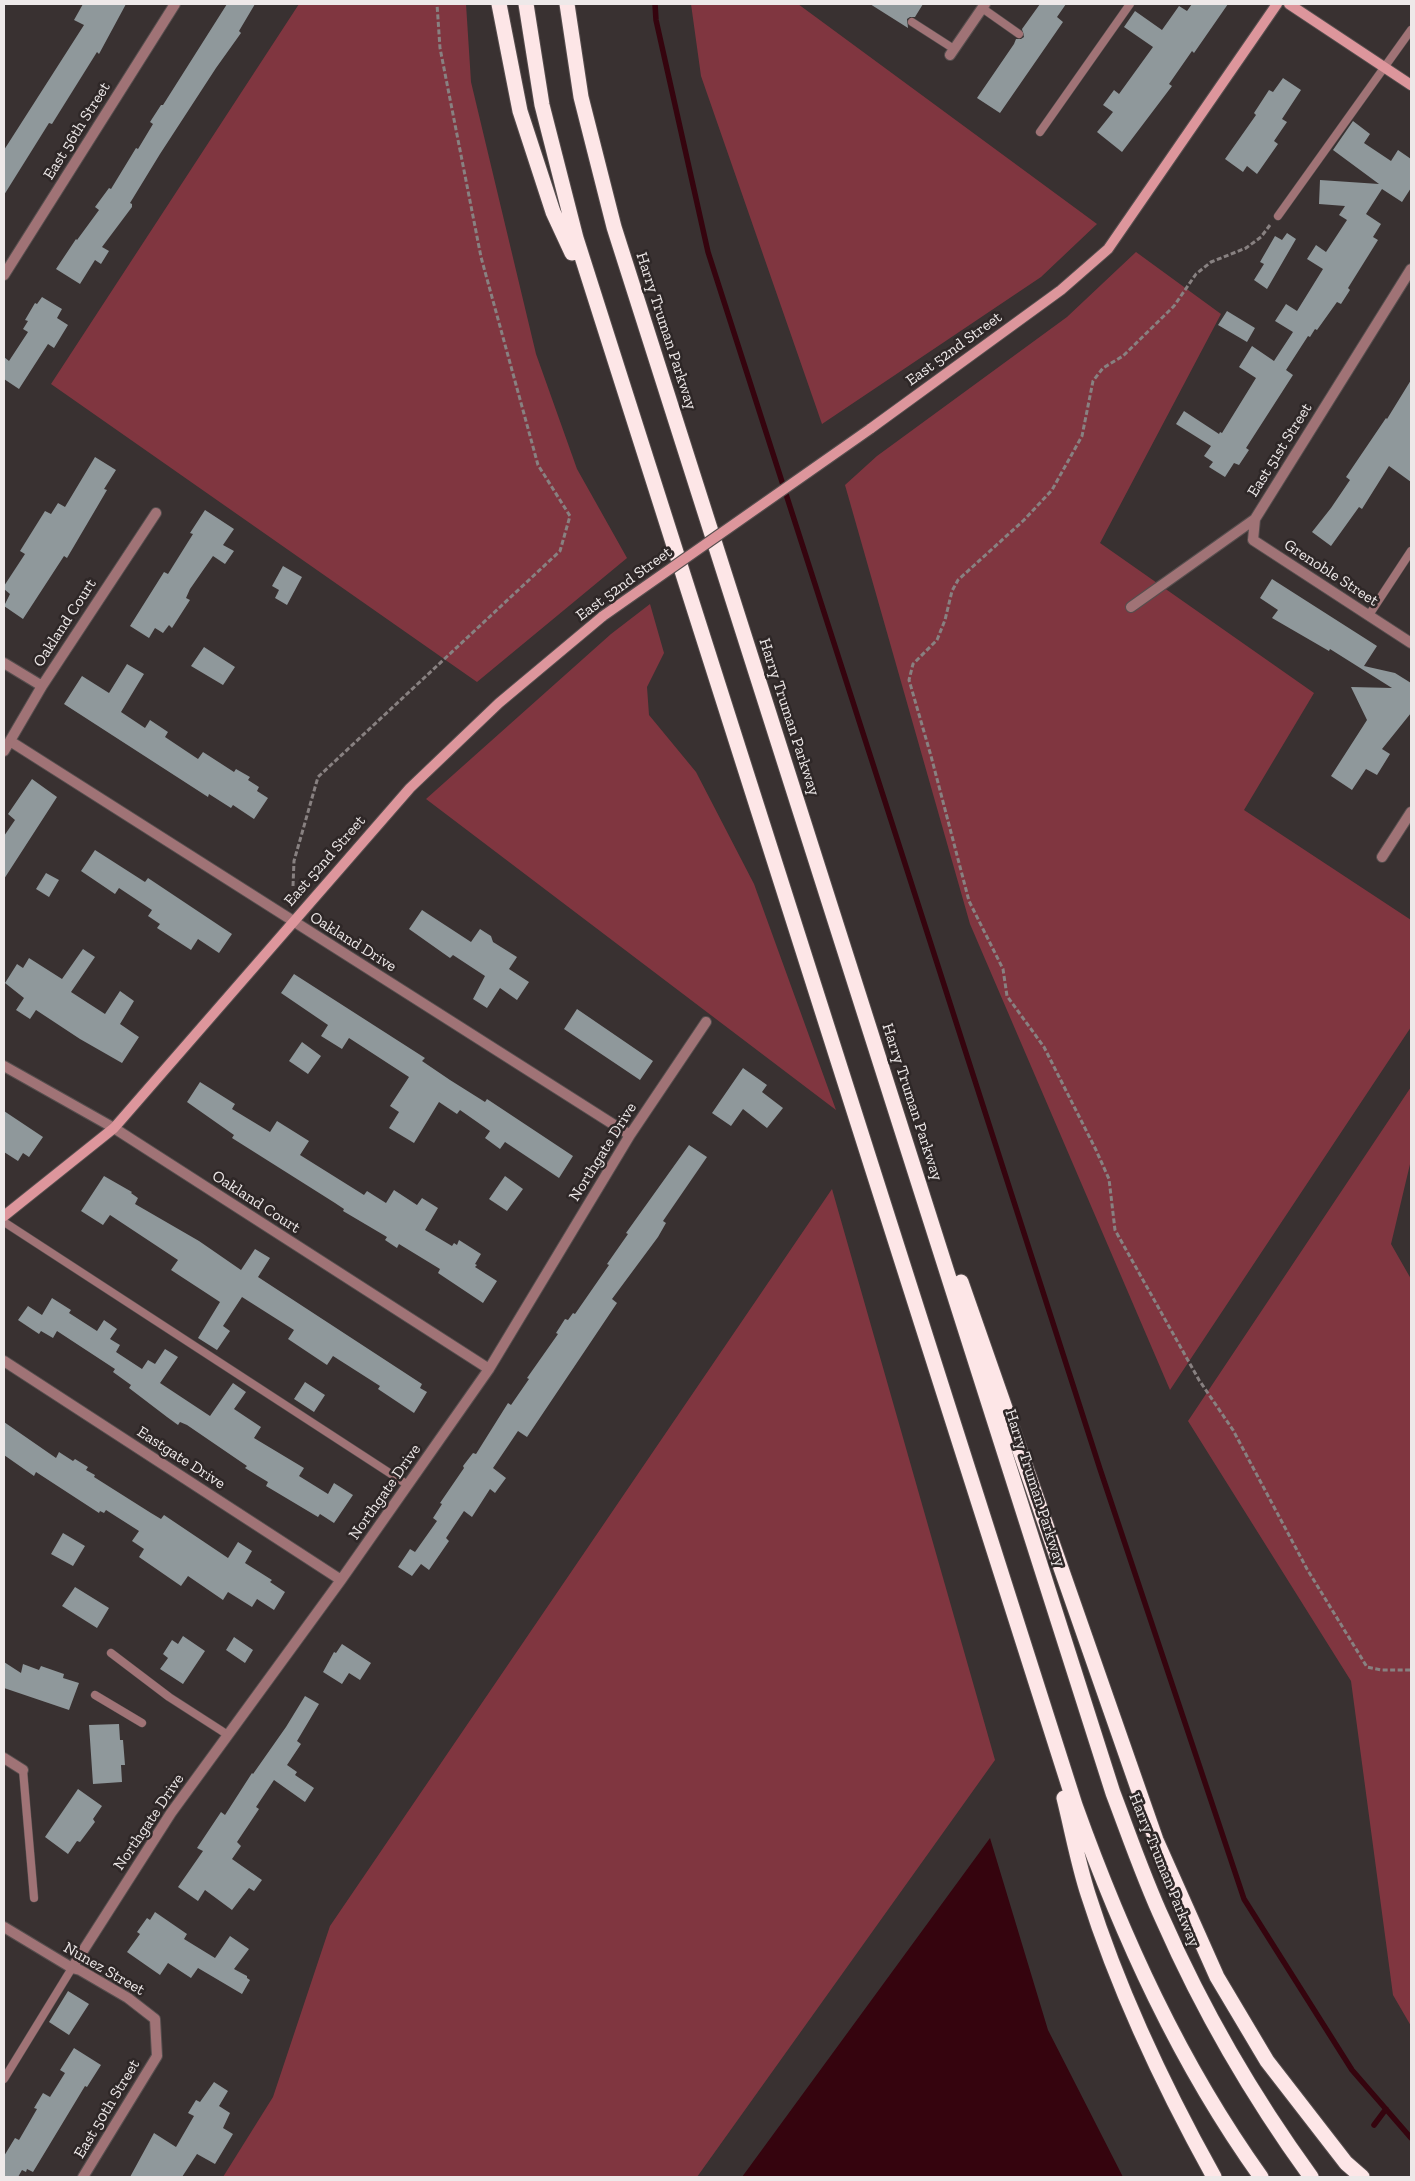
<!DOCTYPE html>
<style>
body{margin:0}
#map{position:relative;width:1415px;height:2181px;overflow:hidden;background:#393131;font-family:"Zilla Slab",serif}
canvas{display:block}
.frame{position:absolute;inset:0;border:5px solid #eee9e9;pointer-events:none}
</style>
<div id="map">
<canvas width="1415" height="2181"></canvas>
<div class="frame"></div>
</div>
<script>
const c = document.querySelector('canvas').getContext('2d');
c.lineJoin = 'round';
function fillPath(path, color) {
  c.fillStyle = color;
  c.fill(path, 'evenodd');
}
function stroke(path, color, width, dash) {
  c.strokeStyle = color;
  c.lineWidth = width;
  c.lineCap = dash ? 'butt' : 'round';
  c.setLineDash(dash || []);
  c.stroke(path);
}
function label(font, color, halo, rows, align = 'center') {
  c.font = font + ' "Zilla Slab",serif';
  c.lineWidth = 5;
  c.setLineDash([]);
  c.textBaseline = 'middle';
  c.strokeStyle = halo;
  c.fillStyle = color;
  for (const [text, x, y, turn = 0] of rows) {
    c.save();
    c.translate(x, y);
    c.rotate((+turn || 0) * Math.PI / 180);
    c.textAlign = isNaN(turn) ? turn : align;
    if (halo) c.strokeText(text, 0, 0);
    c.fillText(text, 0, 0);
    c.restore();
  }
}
const green = new Path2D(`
 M299 4H466L471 82 536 354 577 469 627 558 477 682 51 384Z
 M691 4H798L1097 224 1041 277 822 424 701 76Z
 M1136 252 1221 314 1100 543 1314 693 1244 810 1411 920V1027L1170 1390 970 924 845 485 877 456 1067 317Z
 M650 604 664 653 647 687 649 715 696 772 754 884 836 1110 426 799 611 634Z
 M1411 1087V1160L1391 1244 1411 1279V2026L1393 1995 1351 1681 1188 1421Z
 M832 1189 995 1760 697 2177H223L273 2097 330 1926Z`);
const water = new Path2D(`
 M990 1838 1048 2030 1123 2177H742Z`);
const stream = new Path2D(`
 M655 4 656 20 708 252 1100 1469 1244 1899 1352 2070 1411 2138
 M1374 2125 1386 2109`);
const building = new Path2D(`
 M83 4H126L99 54 97 52 52 124 49 123 4 195V150L84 25 74 20Z
 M227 4H255L239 31 241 33 216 68 160 154 130 203 132 204V207L102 247 109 251 101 264 95 260 80 284 56 269 76 239 77 240 99 210 95 207 109 188 111 189 136 148 138 149 153 124 150 122 161 105H163Z
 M870 4H923L915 17H910L907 19 908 28Z
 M1040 4H1066L1057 17 1063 22 1000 113 977 98 1014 44 1016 39H1021L1024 37 1022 29Z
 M1192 4H1228L1194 53 1192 51 1169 84 1172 86 1122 152 1097 132 1113 112 1103 105 1114 90 1119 94 1153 47 1124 27 1135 11 1162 30 1179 6 1187 11Z
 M1283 78 1301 90 1282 119 1287 122 1274 141 1278 144 1257 174 1247 166 1243 172 1225 159 1256 115 1254 113 1269 90 1273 92Z
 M1353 121 1370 134 1364 143 1391 161 1398 150 1411 159V188L1402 202 1382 189 1366 214 1381 224 1373 237 1378 240 1348 288 1350 290 1341 304 1337 302 1317 330 1315 329 1310 337 1308 336 1286 370 1293 375 1246 448 1249 450 1239 465 1234 463 1225 477 1209 467 1213 462 1204 456 1211 446 1176 424 1184 411 1219 434 1220 432 1222 433 1256 378 1239 367 1252 346 1274 361 1293 332 1275 321 1286 304 1297 311 1323 269 1307 259 1316 245 1326 252 1347 220 1339 215 1345 206 1319 204 1320 180 1379 184 1333 150Z
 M1287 233 1296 239 1267 289 1254 280 1264 264 1260 262 1275 236 1282 240Z
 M42 297 62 309 57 318 68 325 54 348 48 344 19 389 4 379V357L9 361 28 332 23 329 28 321 25 320 35 303 37 304Z
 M1227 311 1255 328 1247 342 1218 325Z
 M1411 380V482L1389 466 1362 509 1359 507 1331 546 1312 532 1331 508 1350 480 1346 477 1386 418 1387 419Z
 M95 457 116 470 104 489 107 490 67 558 64 556 23 619 4 606 10 594 4 589V586L25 554 20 551 45 511 51 514 58 503 65 507Z
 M205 510 234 529 223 545 234 551 225 564 213 556 190 589 186 598 190 600 172 628 169 625 163 633 155 628 149 638 130 626 164 572 168 574 193 534 190 533Z
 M283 566 302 577 287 605 275 598 279 590 272 586Z
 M1272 579 1377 646 1364 666 1395 673 1411 683V713L1382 749 1390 754 1377 775 1366 769 1352 790 1331 776 1367 720 1351 687 1392 688 1330 649 1329 651 1272 618 1278 610 1260 598Z
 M204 647 235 667 223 685 191 666Z
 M127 664 144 674 121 712 145 728 150 720 168 732 165 737 198 759 203 752 234 772 236 769 250 777 248 780 259 787 257 791 268 798 254 819 233 805 231 808 209 794 208 797 64 704 82 676 109 693Z
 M32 779 57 797 4 879V836L15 820 8 814Z
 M95 850 145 882 148 878 232 934 219 953 198 939 191 950 157 928 160 924 148 916 152 910 119 888 115 894 81 871Z
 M46 873 59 880 49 897 36 889Z
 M422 910 471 942 480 929 491 936 493 942 517 957 509 969 529 982 517 1000 500 988 487 1008 473 999 485 976 453 955 450 958 409 929Z
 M83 949 95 957 71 992 105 1014 120 991 134 1001 120 1024 139 1037 122 1063 80 1039 36 1010 30 1019 16 1010 24 998 5 983 17 964 23 968 29 958 62 979Z
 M294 974 425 1058 422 1061 450 1080 485 1102 487 1099 573 1156 559 1178 505 1142 500 1149 485 1138 490 1131 460 1110 457 1114 439 1102 414 1143 389 1128 399 1112 390 1106 409 1077 349 1038 342 1049 321 1036 328 1025 281 993Z
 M577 1009 653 1061 640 1080 564 1029Z
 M302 1042 321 1056 308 1074 289 1061Z
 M743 1068 767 1085 762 1092 783 1108 767 1128 743 1109 731 1126 712 1113Z
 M200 1082 235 1104 232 1109 270 1132 277 1121 309 1141 300 1155 364 1195 367 1191 386 1203 394 1190 417 1205 422 1198 438 1208 425 1230 452 1246 454 1243 457 1245 459 1240 481 1254 475 1264 477 1265 475 1267 497 1281 483 1303 438 1273 440 1269 399 1244 397 1248 385 1240 387 1237 343 1211 344 1209 335 1203 232 1138 234 1135 187 1102Z
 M4 1111 43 1137 29 1157 23 1153 18 1161 4 1152Z
 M689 1145 707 1157 663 1221 666 1223 658 1237 612 1299 617 1303 527 1437 518 1431 493 1468 506 1478 495 1493 490 1489 472 1517 464 1511 446 1538 449 1541 429 1570 421 1564 412 1576 398 1567 410 1549 415 1552 437 1521 433 1518 442 1504 440 1503 464 1468 463 1466 473 1453 476 1454 508 1403 511 1405 529 1379 527 1378 558 1334 556 1333 565 1319 568 1320 573 1313 575 1314 609 1265 607 1264 628 1234 626 1233Z
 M104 1176 132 1192 131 1193 138 1198 135 1204 199 1241 241 1270 255 1249 270 1258 258 1277 422 1384 420 1388 427 1392 414 1413 378 1389 380 1386 333 1356 327 1365 288 1339 294 1330 242 1297 223 1326 230 1331 217 1350 198 1338 220 1302 171 1270 178 1260 110 1215 103 1225 81 1211Z
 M505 1176 523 1189 507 1211 489 1199Z
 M52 1298 71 1310 69 1313 97 1331 104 1320 117 1329 110 1339 120 1345 116 1352 142 1369 148 1360 155 1364 165 1349 178 1357 160 1383 210 1416 233 1383 246 1392 234 1409 261 1427 254 1438 304 1468 299 1476 328 1494 334 1483 353 1495 334 1523 320 1514 318 1517 266 1486 268 1482 245 1468 247 1466 187 1425 180 1422 178 1425 167 1417 129 1388 131 1385 113 1372 115 1369 57 1331 53 1338 41 1331 39 1334 18 1320 28 1306 42 1315Z
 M305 1382 325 1395 314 1412 294 1399Z
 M4 1422 56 1458 59 1452 73 1461 75 1459 88 1467 86 1470 95 1475 94 1477 151 1513 161 1519 164 1515 228 1558 238 1542 252 1551 245 1563 272 1580 270 1582 285 1592 274 1610 257 1599 252 1607 228 1592 223 1600 188 1576 181 1586 139 1557 144 1549 132 1541 139 1531 106 1510 104 1513 100 1511 99 1513 36 1472 34 1476 4 1455Z
 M63 1533 85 1546 73 1566 51 1554Z
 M75 1587 109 1608 97 1628 62 1606Z
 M183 1636 205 1651 183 1684 160 1669 168 1658 163 1654 172 1640 178 1644Z
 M234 1637 253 1650 245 1663 226 1650Z
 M342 1644 371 1663 360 1680 349 1673 342 1684 323 1672 334 1652 336 1653Z
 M4 1662 21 1673 23 1664 39 1670 41 1666 64 1674 63 1678 79 1683 69 1710 4 1688Z
 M305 1696 319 1704 297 1741 301 1744 287 1765 297 1772 295 1775 314 1788 305 1802 274 1780 256 1807 259 1809 237 1842 241 1846 232 1859 262 1880 254 1891 249 1888 232 1910 205 1890 198 1901 178 1887 203 1851 197 1848 221 1812 225 1815 252 1773 253 1774 286 1727Z
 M119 1724 120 1740H123L125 1765H121L122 1782 93 1784 89 1725Z
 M78 1789 102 1806 93 1819 95 1822 80 1842 77 1841 68 1854 45 1837Z
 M155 1912 187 1934 184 1939 215 1958 230 1936 249 1949 234 1969 247 1976V1978L250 1980 242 1994 198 1968 191 1978 168 1963 160 1975 127 1952 140 1934 137 1932 147 1918 150 1920Z
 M68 1991 89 2004 69 2035 49 2022Z
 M74 2048 101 2065 87 2087 85 2086 33 2172 27 2169 26 2172 22 2170 18 2177H4V2156L15 2138 19 2140 37 2109 34 2108 43 2093 50 2097 65 2073 60 2070Z
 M214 2082 228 2091 219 2106 230 2113 223 2128 233 2134 215 2164 197 2154 182 2177H130L154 2133 176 2147 194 2116 188 2113 196 2100 200 2102Z`);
const path = new Path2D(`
 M1270 225 1261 237 1246 248 1211 262 1196 274 1174 306 1123 356 1103 368 1093 381 1082 436 1052 490 1024 520 958 580 952 591 945 620 937 640 913 664 909 680 931 756 969 901 1003 969 1007 996 1044 1047 1096 1150 1109 1179 1115 1230 1199 1380 1233 1430 1307 1569 1367 1667 1381 1670H1411
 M293 886 294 861 318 777 560 551 570 516 538 465 481 257 440 48 437 4`);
const service = new Path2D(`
 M982 8 1019 34
 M912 22 954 49
 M1040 132 1130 4
 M1278 216 1411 30
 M1369 615 1411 551
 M4 1222 408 1485
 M111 1653 169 1697 228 1735
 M95 1695 142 1723
 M23 1770 34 1898
 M4 2079 72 1968`);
const minor = new Path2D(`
 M950 55 985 4
 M4 275 175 4
 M1255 519 1253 540 1411 643
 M1131 607 1255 519 1411 269
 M4 663 42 686
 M10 741 630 1135
 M4 751 42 686 156 513
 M1382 857 1411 812
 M4 1066 114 1128 489 1369
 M4 1361 341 1580
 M4 1758 23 1770
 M4 1927 72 1968 80 1970 128 1998 155 2019 157 2056 83 2177
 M72 1968 171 1813 341 1580 489 1369 630 1135 706 1022`);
const secondary = new Path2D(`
 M1289 4 1411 85
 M870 429 1061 290 1108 249 1277 4
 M4 1216 114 1128 410 788 499 703 603 616`);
const motorway = new Path2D(`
 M499 4 520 111 553 212 572 253
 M526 4 542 105 576 238 1075 1805C1122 1936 1180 2064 1261 2177
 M567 4 581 97 614 227 1113 1793C1129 1835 1144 1879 1163 1920 1203 2011 1253 2097 1311 2177
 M961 1282 1156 1840 1217 1977 1267 2061 1346 2163 1362 2177
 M1064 1798C1072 1830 1078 1863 1088 1894 1119 1992 1164 2087 1214 2177`);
const secondaryBridge = new Path2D(`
 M603 616 870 429`);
const streetNames = [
 ["East 56th Street",77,131,-58],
 ["Harry Truman Parkway",666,331,72],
 ["East 52nd Street",954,349,-36],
 ["East 51st Street",1280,450,-58],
 ["Grenoble Street",1331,573,33],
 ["East 52nd Street",624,584,-36],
 ["Oakland Court",65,623,-57],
 ["Harry Truman Parkway",789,717,72],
 ["East 52nd Street",325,861,-49],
 ["Oakland Drive",353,942,32],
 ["Harry Truman Parkway",912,1102,72],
 ["Northgate Drive",603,1152,-58],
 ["Oakland Court",256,1202,33],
 ["Eastgate Drive",181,1458,33],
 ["Harry Truman Parkway",1035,1488,72],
 ["Northgate Drive",385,1492,-55],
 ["Northgate Drive",149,1822,-56],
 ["Harry Truman Parkway",1164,1870,68],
 ["Nunez Street",104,1969,30],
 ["East 50th Street",107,2109,-59]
];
fillPath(green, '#803640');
fillPath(water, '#35040e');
stroke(stream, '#35040e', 5.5);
fillPath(building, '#8f989b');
stroke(service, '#564e4e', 9);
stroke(minor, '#564e4e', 12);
stroke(secondary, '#564e4e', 12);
stroke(motorway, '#564e4e', 17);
stroke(path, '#888181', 3, [5, 2.5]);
stroke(service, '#a07376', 8);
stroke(minor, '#a07376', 10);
stroke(secondary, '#dd969c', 10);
stroke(motorway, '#fde6e7', 15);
stroke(secondaryBridge, '#564e4e', 12, []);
stroke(secondaryBridge, '#dd969c', 10);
label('16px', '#eee9e9', '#2e2727', streetNames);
</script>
